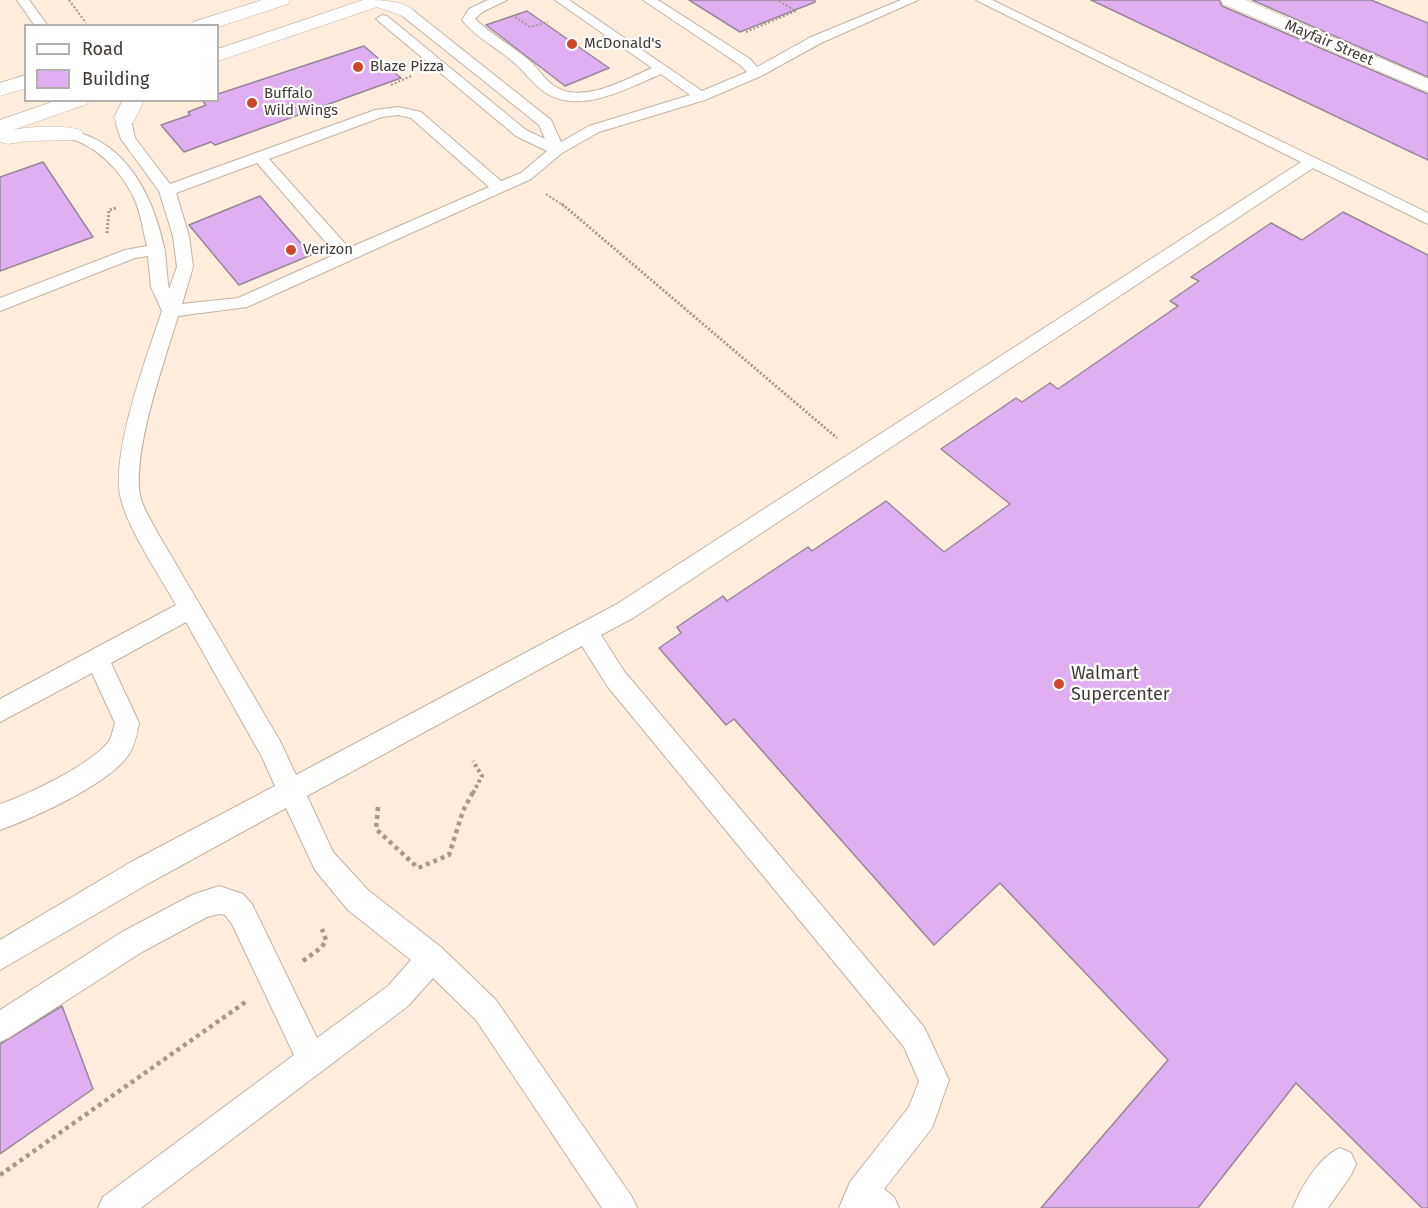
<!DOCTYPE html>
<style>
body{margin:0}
#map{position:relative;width:1428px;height:1208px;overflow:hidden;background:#feecdc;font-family:"Fira Sans",sans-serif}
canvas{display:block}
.legend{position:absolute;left:24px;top:24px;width:195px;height:78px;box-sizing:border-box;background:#fff;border:2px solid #b3b0ae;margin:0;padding:8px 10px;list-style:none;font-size:18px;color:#413a34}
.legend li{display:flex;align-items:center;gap:12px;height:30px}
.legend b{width:30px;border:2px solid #b3b0ae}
</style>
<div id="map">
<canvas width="1428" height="1208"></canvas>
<ul class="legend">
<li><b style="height:8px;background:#fff"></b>Road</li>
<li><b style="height:16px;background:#dfaff1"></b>Building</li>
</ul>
</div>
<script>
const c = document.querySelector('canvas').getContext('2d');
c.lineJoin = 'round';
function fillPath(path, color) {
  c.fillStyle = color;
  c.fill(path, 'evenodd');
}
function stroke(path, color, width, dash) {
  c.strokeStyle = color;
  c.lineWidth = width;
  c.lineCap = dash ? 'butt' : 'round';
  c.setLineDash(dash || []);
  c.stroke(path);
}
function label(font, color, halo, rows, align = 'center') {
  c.font = font + ' "Fira Sans",sans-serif';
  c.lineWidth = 4.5;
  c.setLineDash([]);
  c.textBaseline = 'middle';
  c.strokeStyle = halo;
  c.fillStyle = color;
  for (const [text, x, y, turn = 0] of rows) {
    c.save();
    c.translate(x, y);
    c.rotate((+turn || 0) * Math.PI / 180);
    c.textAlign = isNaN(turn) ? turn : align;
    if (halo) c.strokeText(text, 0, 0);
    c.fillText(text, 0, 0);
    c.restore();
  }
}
const building = new Path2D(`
 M689 0H815V2L740 32Z
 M1091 0H1219L1222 6 1428 94V160Z
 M1252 0H1371L1428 23V77Z
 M527 11 609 68 565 86 486 25Z
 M364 46 401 78 215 145 211 142 184 152 161 125 190 115 188 112 206 105 202 100H218V94Z
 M43 162 93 237 0 271V177Z
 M260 196 311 255 239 285 189 225Z
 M1343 212 1428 255V1208H1422L1296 1083 1198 1208H1041L1168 1060 1000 883 934 945 734 719 726 725 659 648 681 633 677 627 723 596 727 601 808 547 812 551 886 501 944 552 1010 504 941 449 1016 398 1022 402 1050 383 1058 389 1178 306 1170 301 1199 281 1191 277 1271 223 1302 240Z
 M62 1006 93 1089 0 1154V1044Z`);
const pathFar3 = new Path2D(`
 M69 0 86 23
 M515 17 530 27 548 22
 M746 32 796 11 777 0
 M391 85 411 76
 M546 194 564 206`);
const pathFar2 = new Path2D(`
 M562 204 837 438
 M107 233 109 210 116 208`);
const pathFar1 = new Path2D(`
 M473 793 482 776 473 761`);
const path = new Path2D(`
 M378 807 376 829 418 868 449 855 463 811 473 792
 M303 961 322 947 326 940 322 929
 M0 1175 247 1001`);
const service = new Path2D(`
 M17 0H29L48 26H35Z
 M488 0H507L482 12 475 19C492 35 512 46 530 61 539 69 545 81 556 87 584 104 626 79 652 68L555 0H569L702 91 747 72 740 65 643 0H658L750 59 757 67 811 37 901 0H918L821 43 761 76 705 100 599 132 562 153 531 179 247 307 178 316C165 360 130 456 141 499 144 510 152 522 157 532L280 741 296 775 617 604 1301 162 976 0H992L1428 213V224L1313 168 633 618 601 635 624 671 924 1027 949 1080 932 1128 884 1189 894 1197 899 1208H839L850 1182 909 1107 919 1081 904 1047 608 687 582 646 307 796 333 852 368 890 442 948 496 1000 632 1197 637 1208H602L476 1020 433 978 408 1006 141 1208H98L103 1197 294 1055 232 924 225 915 219 914 207 917 142 952 10 1037 0 1042V1010L122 932 192 895 219 886 243 894 252 904 317 1038 388 986 411 960 348 910 315 870 286 808 151 882 0 970V940L131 862 275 786 262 757 186 622 111 663 139 723C137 733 135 745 129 754 110 784 33 818 0 830V804C28 795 92 764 109 741 112 736 113 729 115 723L92 673 0 722V699L176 605C160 576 128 529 121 499 110 454 147 356 162 311L151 287 148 256 135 258 0 311V298L125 250 147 246C143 231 141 214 135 200 122 172 98 146 68 138L66 135 73 131C128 144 153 197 164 247 167 261 166 275 169 289L177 267 173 236 159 191 121 139 116 124 120 115H130L135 138 170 184 375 110 398 107 421 112 501 181 521 173 547 151 516 136 376 19 382 15 387 16 526 130 545 139 539 125 400 14 399 11 400 8H410L551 120 561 142 589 126 690 95 661 74C628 88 581 115 546 93 533 85 524 70 512 61 496 47 475 37 462 20L469 9ZM398 115 411 118 489 187 349 248 269 159 382 117ZM257 163 336 254 238 298 182 304 193 267 189 236 176 193Z
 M1340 1148 1351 1153 1356 1164 1351 1175 1328 1208H1293C1301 1187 1319 1157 1340 1148Z`);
const minor = new Path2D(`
 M1221 0H1246L1428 79V92L1223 4Z`);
const secondary = new Path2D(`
 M262 0H290L288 4 218 27 191 26 193 22Z
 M363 0C378 0 404 0 414 11L412 15 405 17 377 7 218 61V49Z
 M26 75V88L0 96V83Z
 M58 100H90L87 104 13 130C34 126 60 125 81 130L84 135 81 140 27 141 8 144 0 142V120Z
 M123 100H144L133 123 125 124 117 123 114 118Z`);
const markers = [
 [572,44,6,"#d1462b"],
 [358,67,6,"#d1462b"],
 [252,103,6,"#d1462b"],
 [291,250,6,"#d1462b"],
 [1059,684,6,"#d1462b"]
];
const farStreetnames = [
 ["Mayfair Street",1329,43,23]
];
const farPoinames = [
 ["McDonald's",584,44],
 ["Blaze Pizza",370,67],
 ["Buffalo",264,94],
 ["Wild Wings",264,111],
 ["Verizon",303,250]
];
const poiNames = [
 ["Walmart",1071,674],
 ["Supercenter",1071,695]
];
fillPath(building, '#dfaff1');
stroke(building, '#958999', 1.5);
stroke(service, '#c3b3a4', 2);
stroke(minor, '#c3b3a4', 1);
stroke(secondary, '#c3b3a4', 1);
stroke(pathFar3, '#a5988c', 2, [2, 2]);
stroke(pathFar2, '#a5988c', 3, [2, 2]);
stroke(pathFar1, '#a5988c', 4, [3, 3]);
stroke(path, '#a5988c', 4.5, [4, 4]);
fillPath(service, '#fff');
fillPath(minor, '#fff');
fillPath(secondary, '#fff');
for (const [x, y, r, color] of markers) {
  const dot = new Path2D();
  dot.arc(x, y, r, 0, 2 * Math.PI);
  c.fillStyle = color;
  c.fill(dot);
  stroke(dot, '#fff', 2);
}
label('15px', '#413a34', '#fff', farStreetnames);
label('15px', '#413a34', '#fff', farPoinames, 'left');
label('18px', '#413a34', '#fff', poiNames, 'left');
</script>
